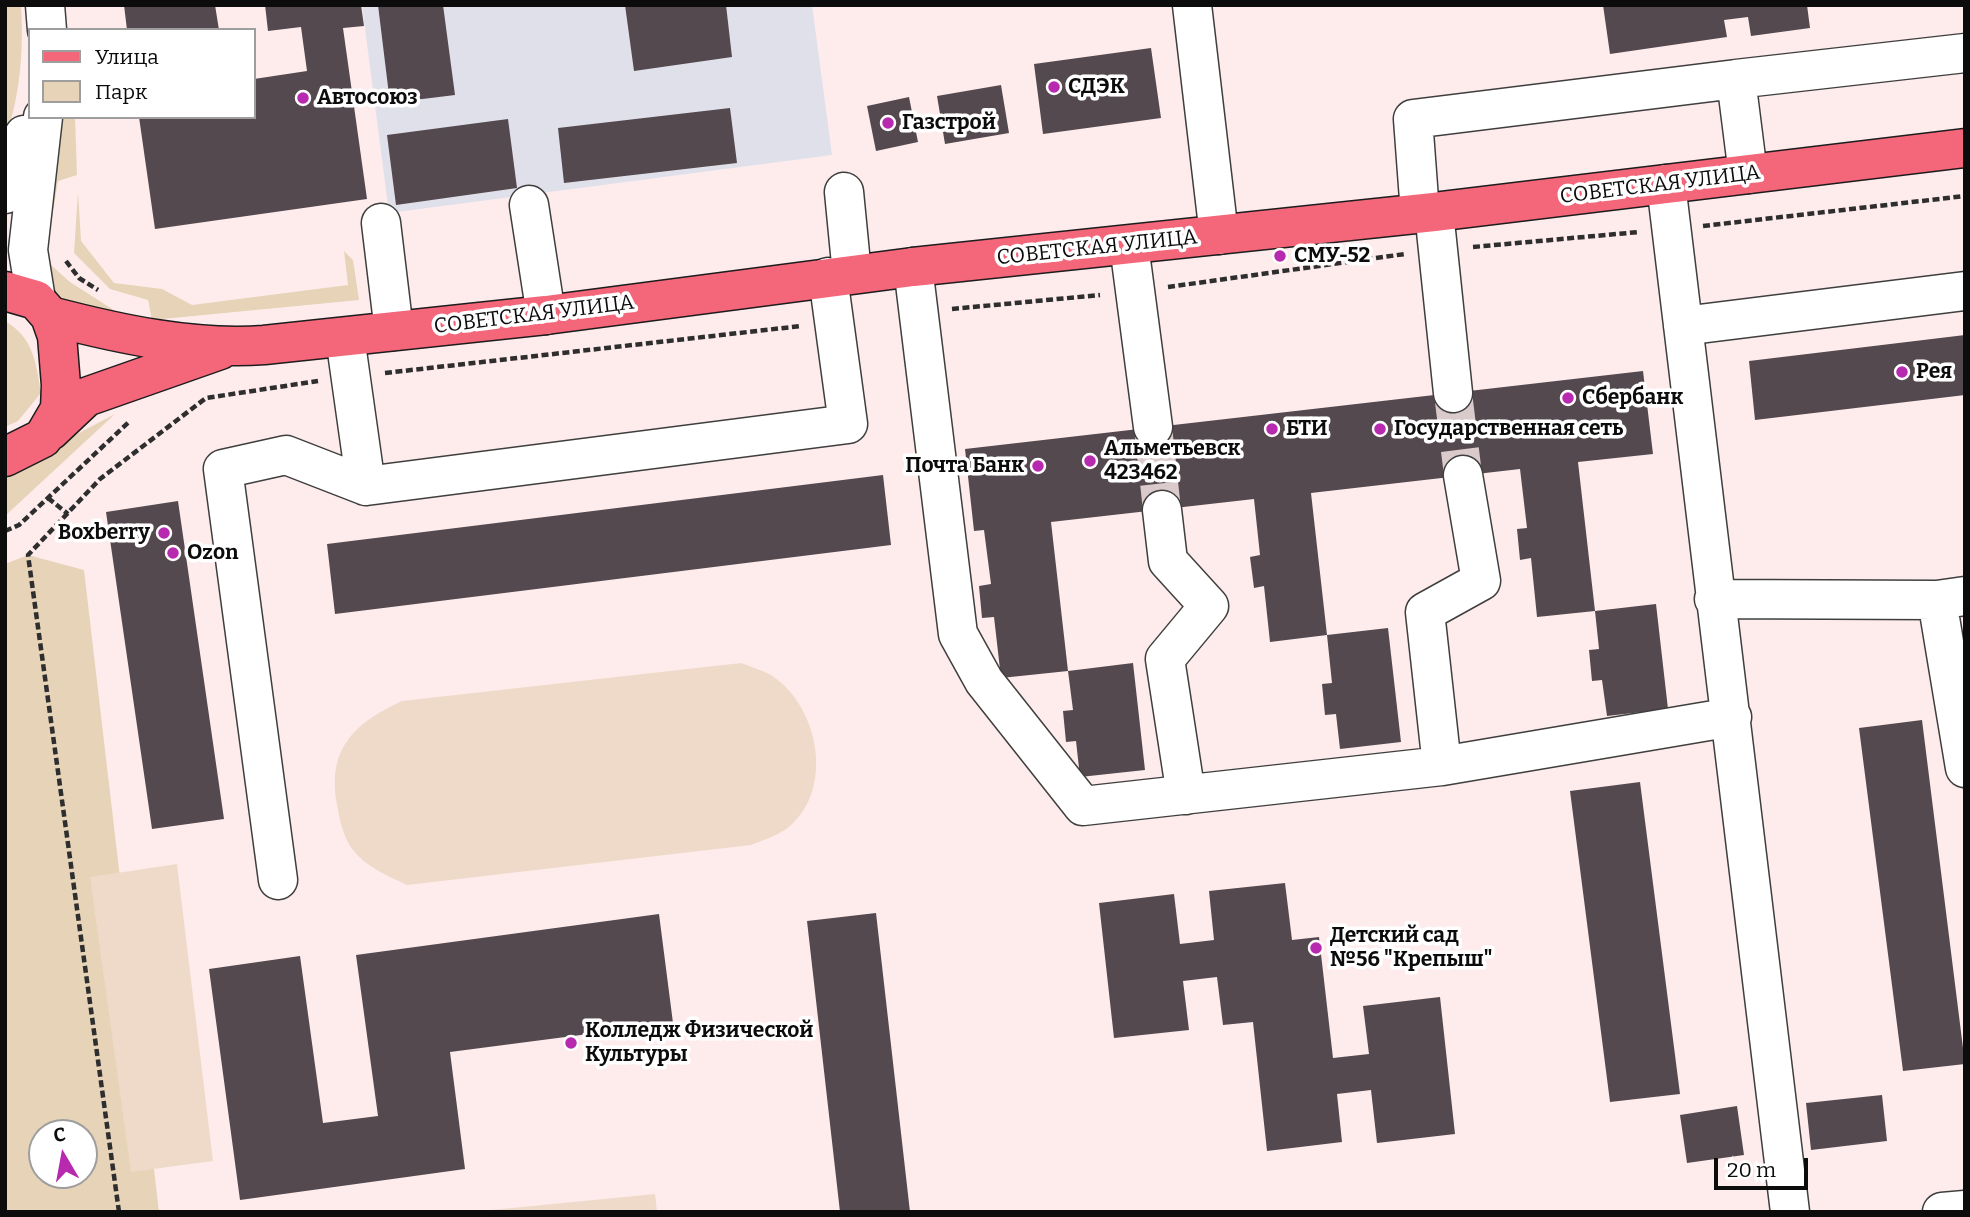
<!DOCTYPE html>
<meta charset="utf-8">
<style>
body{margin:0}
#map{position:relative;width:1970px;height:1217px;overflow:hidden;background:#feeced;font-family:Bitter,serif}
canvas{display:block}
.frame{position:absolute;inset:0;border:7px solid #0c0c0c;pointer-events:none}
.legend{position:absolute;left:28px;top:28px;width:228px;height:91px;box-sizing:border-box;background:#fff;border:2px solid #9e9e9e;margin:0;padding:9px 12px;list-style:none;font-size:21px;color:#0c0c0c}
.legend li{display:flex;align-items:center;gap:14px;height:35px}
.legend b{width:35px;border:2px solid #9e9e9e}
.north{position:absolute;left:28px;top:1119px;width:70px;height:70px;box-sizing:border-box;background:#fff;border:2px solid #9e9e9e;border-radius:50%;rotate:350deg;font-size:19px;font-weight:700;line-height:28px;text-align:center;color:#0c0c0c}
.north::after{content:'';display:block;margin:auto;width:24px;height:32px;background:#b729ae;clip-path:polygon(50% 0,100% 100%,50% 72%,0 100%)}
.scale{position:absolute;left:1714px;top:1158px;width:94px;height:32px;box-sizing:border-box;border:4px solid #0c0c0c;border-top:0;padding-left:9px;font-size:21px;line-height:24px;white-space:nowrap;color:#0c0c0c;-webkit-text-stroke:5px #fff;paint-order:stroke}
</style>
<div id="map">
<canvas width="1970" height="1217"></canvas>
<div class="frame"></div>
<ul class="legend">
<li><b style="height:9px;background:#f46679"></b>Улица</li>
<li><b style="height:19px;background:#e7d3b7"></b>Парк</li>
</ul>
<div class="north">С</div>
<div class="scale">20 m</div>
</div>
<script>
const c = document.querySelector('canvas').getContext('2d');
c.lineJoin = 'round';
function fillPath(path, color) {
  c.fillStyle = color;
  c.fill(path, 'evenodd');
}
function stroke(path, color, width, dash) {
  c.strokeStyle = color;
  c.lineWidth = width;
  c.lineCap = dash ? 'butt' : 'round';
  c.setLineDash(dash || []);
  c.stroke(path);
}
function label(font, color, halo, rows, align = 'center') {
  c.font = font + ' Bitter,serif';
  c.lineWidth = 7;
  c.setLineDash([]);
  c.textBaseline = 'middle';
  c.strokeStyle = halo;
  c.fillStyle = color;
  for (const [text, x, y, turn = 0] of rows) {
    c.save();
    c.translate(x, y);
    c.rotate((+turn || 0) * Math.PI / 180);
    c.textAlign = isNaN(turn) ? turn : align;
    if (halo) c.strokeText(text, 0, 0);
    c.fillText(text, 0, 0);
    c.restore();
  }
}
const industrial = new Path2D(`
 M362 5H812L832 155 389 213Z`);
const green = new Path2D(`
 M5 5H21C24 53 20 95 5 140Z
 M55 117H75L77 175 58 181 51 224 39 228Z
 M78 192 81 241 114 283 162 289 192 305 348 285 344 251 353 260 359 300 152 320 148 300 110 289 74 253Z
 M42 257 70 282 120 314 70 310 53 296Z
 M5 321C34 338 36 363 41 393L18 421 5 427Z
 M115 414 5 516V472Z
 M28 555 84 570 159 1212H5V564ZM42 1133H84V1175H42Z`);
const pitch = new Path2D(`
 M741 663C751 667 762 670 771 675 818 705 835 787 790 826 780 835 763 840 751 845L407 885C388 876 366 867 353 850 344 839 339 819 337 804 327 749 354 723 402 701Z
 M177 864 213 1161 131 1172 90 877Z
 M655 1194 657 1212H471Z`);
const building = new Path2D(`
 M124 5H215L219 30H127Z
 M265 5H361L364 26 343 28 367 199 155 229 139 117H254V79L307 71 301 27 268 31Z
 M378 5H443L455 95 390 103Z
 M625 5H726L732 57 634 71Z
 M1603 5H1807L1810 28 1751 36 1748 17 1724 20 1727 37 1610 54Z
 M1151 48 1161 118 1043 134 1034 64Z
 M1001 85 1009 133 945 144 937 96Z
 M909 97 918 142 876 151 867 106Z
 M730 108 737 163 564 183 558 128Z
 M508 119 517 188 396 205 387 135Z
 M1965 335V395L1755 420 1749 361Z
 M1643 371 1653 454 1578 462 1595 611 1537 617 1531 558 1520 560 1517 529 1527 528 1520 469 1311 493 1327 635 1270 642 1264 586 1254 588 1250 557 1260 555 1254 499 1051 522 1068 671 1133 663 1145 770 1080 777 1076 741 1066 742 1063 711 1073 710 1068 671 1001 678 994 617 982 618 979 586 991 584 984 530 974 531 965 449Z
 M883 475 891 545 335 614 327 544Z
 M178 501 224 819 152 829 106 512Z
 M1656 604 1668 709 1607 716 1602 680 1592 681 1589 650 1599 649 1595 611Z
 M1388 628 1401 742 1340 749 1336 714 1325 715 1322 684 1332 683 1327 635Z
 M1922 720 1965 1064 1903 1071 1859 728Z
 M1640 782 1680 1094 1610 1102 1570 791Z
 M1285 883 1292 940 1319 937 1333 1058 1369 1054 1363 1006 1440 997 1455 1134 1377 1143 1371 1090 1337 1094 1342 1142 1267 1151 1253 1022 1223 1025 1217 977 1183 981 1189 1030 1114 1038 1099 903 1174 894 1180 944 1214 940 1209 891Z
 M876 913 910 1212H840L807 921Z
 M659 914 673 1023 450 1052 465 1169 240 1200 209 969 300 956 323 1123 378 1116 356 955Z
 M1882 1095 1887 1141 1811 1150 1806 1103Z
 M1737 1106 1744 1155 1687 1163 1680 1115Z`);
const minorTunnel = new Path2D(`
 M1453 393 1463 475
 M1153 427 1162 510`);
const path = new Path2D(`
 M1703 226 1965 196
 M1473 247 1639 232
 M66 261 79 278 98 290
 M1168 287 1405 254
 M952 309 1100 295
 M385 373 801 326
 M48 498 68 514
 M5 531 19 525 130 421
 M119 1212 28 555 100 479 206 398 318 381`);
const minor = new Path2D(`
 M45 5 47 30
 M1192 5 1219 235
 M1736 79 1965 53
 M1666 184 1790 1212
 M844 192 852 274
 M5 194 24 135
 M529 205 546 315
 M1434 212 1453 393
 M1420 213 1413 119 1736 79 1748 174
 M381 223 394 331
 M1129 245 1153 427
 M913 267 958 634 984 681 1083 806 1442 766 1732 717
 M36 300 28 250 43 117
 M1683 326 1965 291
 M345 337 366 486
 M1162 510 1168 561 1209 606 1165 659 1186 795
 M1714 599 1937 600 1965 596
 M1937 600 1965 768
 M1442 766 1425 612 1481 581 1463 475
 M278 880 223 469 286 455 366 486 848 424 828 277
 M1942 1212 1965 1210`);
const major = new Path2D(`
 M5 291 36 300 50 316 57 336 61 385 60 409 43 438 5 457
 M50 316C119 334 192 350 264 345L546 315 913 267 1434 212 1965 148
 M50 431 86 397 220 350`);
const markers = [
 [1054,87,7,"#b729ae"],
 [303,98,7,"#b729ae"],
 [888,123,7,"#b729ae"],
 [1280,256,7,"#b729ae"],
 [1902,372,7,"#b729ae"],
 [1568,398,7,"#b729ae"],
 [1272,429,7,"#b729ae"],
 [1380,429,7,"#b729ae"],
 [1090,461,7,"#b729ae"],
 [1038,466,7,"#b729ae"],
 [164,533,7,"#b729ae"],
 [173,553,7,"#b729ae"],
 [1316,948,7,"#b729ae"],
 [571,1043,7,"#b729ae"]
];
const poiNames = [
 ["СДЭК",1068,87],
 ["Автосоюз",317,98],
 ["Газстрой",902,123],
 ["СМУ-52",1294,256],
 ["Рея",1916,372],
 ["Сбербанк",1582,398],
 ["БТИ",1286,429],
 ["Государственная сеть",1394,429],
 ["Альметьевск",1104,449],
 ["423462",1104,473],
 ["Почта Банк",1024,466,"right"],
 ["Boxberry",150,533,"right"],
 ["Ozon",187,553],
 ["Детский сад",1330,936],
 ["№56 \"Крепыш\"",1330,960],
 ["Колледж Физической",585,1031],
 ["Культуры",585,1055]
];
const streetNames = [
 ["СОВЕТСКАЯ УЛИЦА",1660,185,-7],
 ["СОВЕТСКАЯ УЛИЦА",1097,248,-6],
 ["СОВЕТСКАЯ УЛИЦА",534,315,-7]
];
fillPath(industrial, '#e0e0eb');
fillPath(green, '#e7d3b7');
fillPath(pitch, '#efdac9');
fillPath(building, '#54494f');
stroke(minorTunnel, '#dacacb', 38, [38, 19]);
stroke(minor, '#3f3f3f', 41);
stroke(major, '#1d1d1d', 41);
stroke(path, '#2e2e2e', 4.5, [7, 3.5]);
stroke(minor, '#fff', 38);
stroke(major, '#f46679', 38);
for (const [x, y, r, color] of markers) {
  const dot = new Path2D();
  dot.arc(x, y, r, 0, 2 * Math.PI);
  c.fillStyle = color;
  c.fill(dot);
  stroke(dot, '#fff', 2.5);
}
label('bold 21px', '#0c0c0c', '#fff', poiNames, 'left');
label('21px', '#0c0c0c', '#fff', streetNames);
</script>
